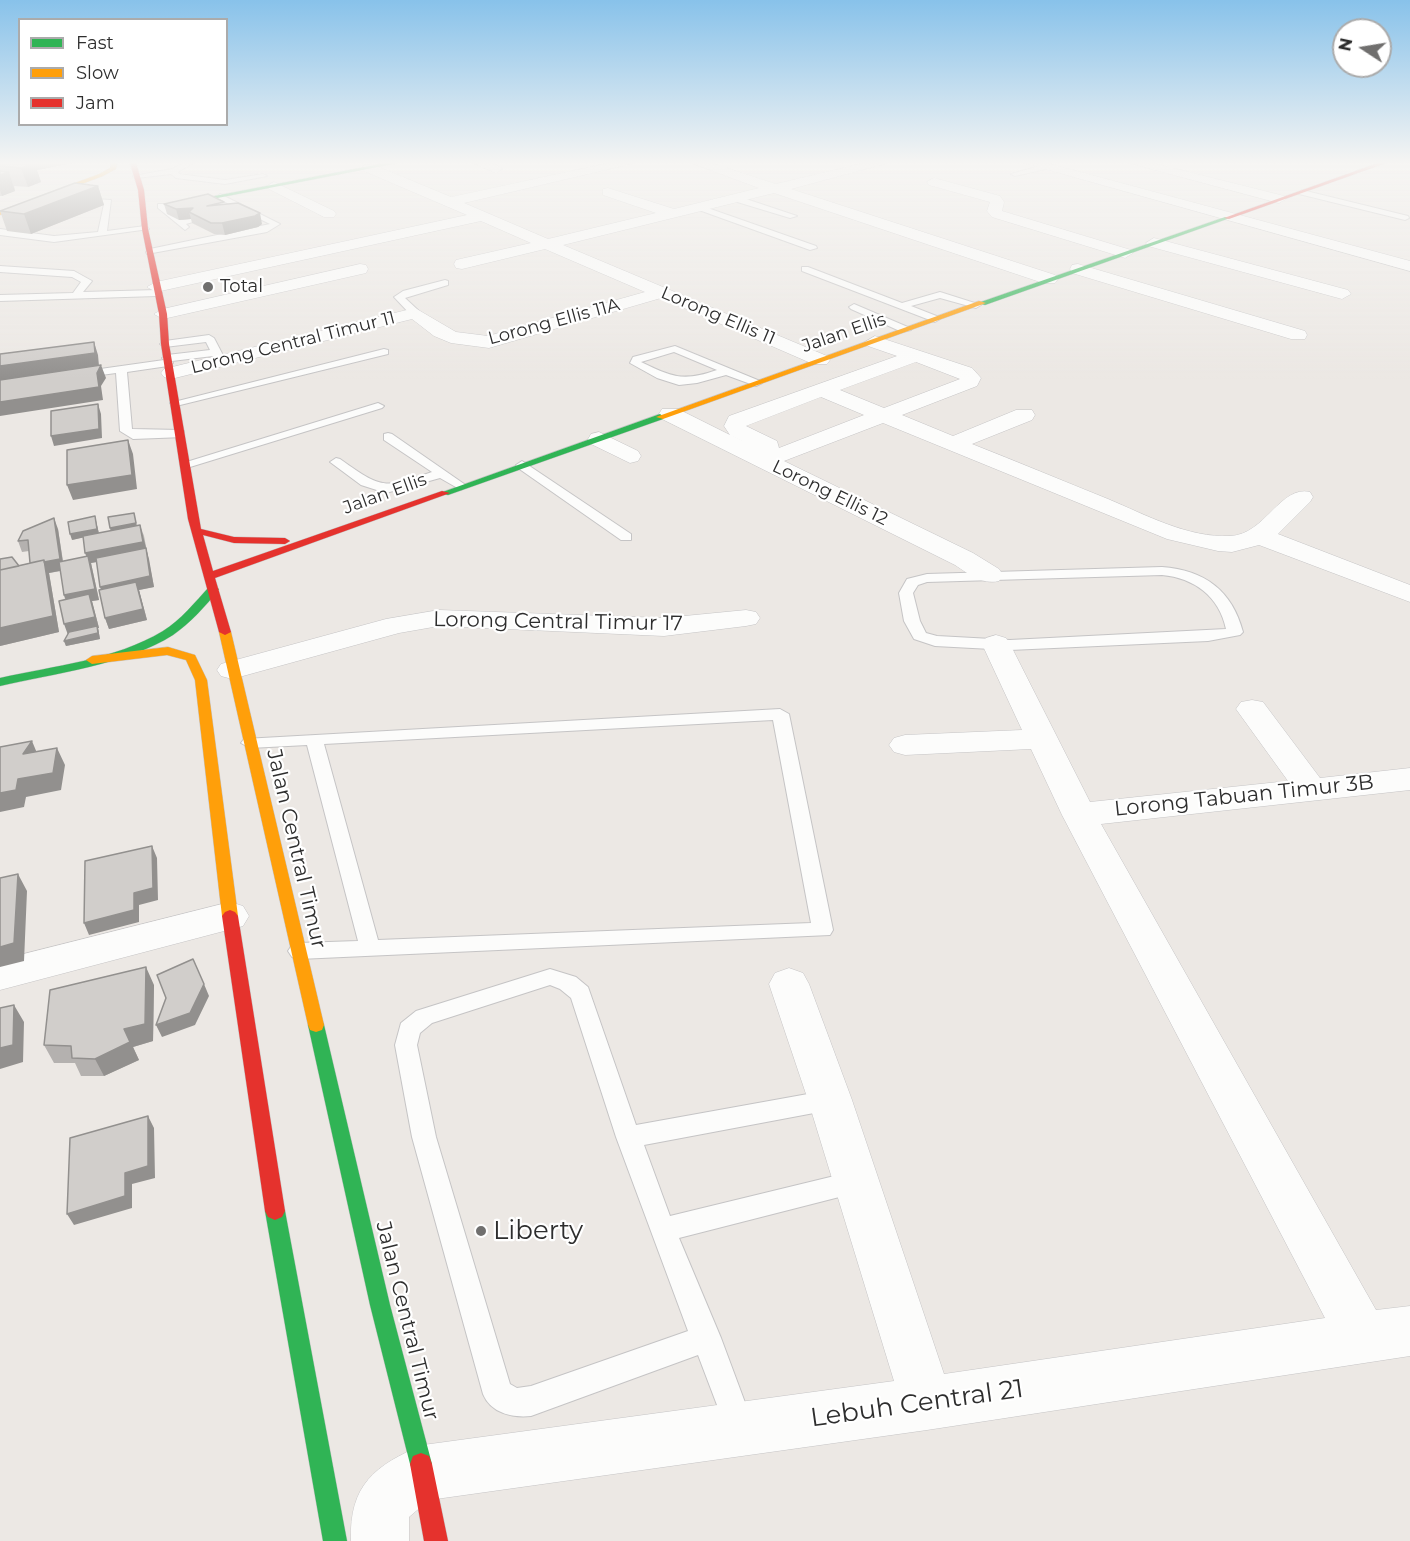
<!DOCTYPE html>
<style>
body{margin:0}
#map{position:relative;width:1410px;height:1541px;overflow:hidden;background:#ece8e4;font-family:Montserrat,sans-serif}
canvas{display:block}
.legend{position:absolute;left:18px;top:18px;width:210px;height:108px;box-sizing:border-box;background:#fff;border:2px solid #ababab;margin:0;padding:8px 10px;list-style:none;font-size:18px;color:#2e2e2e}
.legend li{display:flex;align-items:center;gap:12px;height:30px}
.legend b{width:30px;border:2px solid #ababab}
.north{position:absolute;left:1332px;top:18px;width:60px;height:60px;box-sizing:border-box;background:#fff;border:2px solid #ababab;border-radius:50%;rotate:282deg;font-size:16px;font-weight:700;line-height:24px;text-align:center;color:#2e2e2e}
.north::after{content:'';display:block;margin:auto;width:21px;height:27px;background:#706f6e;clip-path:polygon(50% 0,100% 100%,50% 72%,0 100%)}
</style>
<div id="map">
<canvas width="1410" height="1541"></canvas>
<ul class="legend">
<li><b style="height:8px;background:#30b455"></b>Fast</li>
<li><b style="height:8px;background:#ff9f0a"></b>Slow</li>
<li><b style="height:8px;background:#e5322d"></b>Jam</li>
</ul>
<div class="north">N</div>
</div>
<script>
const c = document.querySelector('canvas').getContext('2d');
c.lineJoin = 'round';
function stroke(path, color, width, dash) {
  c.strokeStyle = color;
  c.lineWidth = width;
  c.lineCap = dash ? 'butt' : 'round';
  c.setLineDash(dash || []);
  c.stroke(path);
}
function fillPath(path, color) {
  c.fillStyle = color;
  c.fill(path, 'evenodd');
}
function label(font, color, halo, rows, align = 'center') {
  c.font = font + ' Montserrat,sans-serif';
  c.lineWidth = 4.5;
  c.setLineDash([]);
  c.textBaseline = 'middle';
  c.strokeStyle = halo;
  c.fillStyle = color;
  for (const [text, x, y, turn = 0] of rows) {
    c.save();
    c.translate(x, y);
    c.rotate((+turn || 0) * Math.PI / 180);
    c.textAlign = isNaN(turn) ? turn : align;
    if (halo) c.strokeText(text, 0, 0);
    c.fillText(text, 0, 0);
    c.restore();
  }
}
const lane = new Path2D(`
 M184 163H193L178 172 179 174 225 180 263 174 267 176 225 184 176 178 171 174 137 178 133 176 172 169Z
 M1043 165 1046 169 1015 176 1011 174Z
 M1302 190 1408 216 1409 218 1405 220 1299 194Z
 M220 194 280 224 267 232 147 254 146 252 150 249 270 224 217 198Z
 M734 197H740L797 216 790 218 734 201Z
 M79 198 111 200 107 231 145 226 149 229 54 242 0 235V229L54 236 98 232 104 204 76 202Z
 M158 204H164L182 220 213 213 217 215 186 224 189 227 185 230 158 208Z
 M702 206 816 246 817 248 810 250 699 210Z
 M0 266 74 271 92 281 83 292 157 290 162 293 157 296 0 301V295L73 293 81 282 72 277 0 272Z
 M802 267H808L902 303 940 292 981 305 976 308 940 298 911 306 939 317 940 319 935 322 802 271Z
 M445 280 448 281V285L405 298 419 311V315H411L394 297 403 291Z
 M854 304 910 328 911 330 902 332 851 309 849 307Z
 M209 335 214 338 226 361 225 363H217L213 356 172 361 173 363 168 366 127 372 132 429 180 430 184 431V437L133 439 120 431 116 373 79 378 73 375 79 372 164 360 162 358 167 355 210 350 206 342 165 347 160 344 165 341Z
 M675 346 760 381 762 383 756 386 726 375 697 383 679 385 657 378 630 363 633 357ZM674 352 717 370C683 382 672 377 641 362Z
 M384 349 388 350V354L176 406 170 403Z
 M378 403 384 406 382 408 190 467 186 468 180 464Z
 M388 433 392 434 467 486 461 490 440 478 386 493 361 485 330 462 336 458 340 459C382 489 384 489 432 472L384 440V434Z
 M522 461 631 534V540H621L518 468 516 465Z
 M1162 567C1204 570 1232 590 1243 632L1240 635 1208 641 1010 650 935 646 914 639 904 621 899 593 907 579 927 574ZM1162 575C1194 578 1219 596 1226 629L1010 640 937 636 926 633 920 621 913 593 918 585 927 582Z
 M780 709 789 714 833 930 830 935 299 959 292 957 288 951 292 945 299 943 358 941 307 745 250 748 241 743 244 739ZM773 720 811 923 378 940 324 744Z
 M550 969 576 977 588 987 636 1125 830 1090 838 1093 842 1100 838 1107 830 1110 644 1145 670 1216 855 1171 864 1174 868 1182 864 1190 855 1193 679 1238 721 1338 753 1424 748 1434 738 1439 728 1434 698 1355 531 1416C512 1418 491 1413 483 1394L412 1137 395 1045 401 1023 416 1011ZM550 985 560 989 571 998 616 1137 688 1331 531 1386 517 1388 510 1384 436 1137 417 1045 420 1033 432 1023Z`);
const street = new Path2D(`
 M473 163H493L503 169 496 173Z
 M609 163H635L464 203 548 239 656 213 603 195V189L608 188 674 209 759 188 691 163H711L776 184 864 163H888L791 189 1055 275 1058 279 1055 283H1043L774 193 563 245 827 356 830 360 827 364H813L661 298 489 348 451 343 434 336 412 319 171 379 164 377 161 373 164 369 415 308 456 332 488 336 645 292 545 249 462 269 456 268 454 264 456 260 531 243 481 221 156 292 147 287 156 282 467 215 364 171V165H374L451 197Z
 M1024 163H1047L1410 261V271Z
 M1129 163H1153L1284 196 1286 199 1279 203Z
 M934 178 1000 196 1004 202 1002 211 1131 250 1133 253 1125 258 1119 256 992 217 987 211 990 202 929 185 927 182Z
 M274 182 334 211 336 214 334 217H324L269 189 267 186Z
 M1154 238 1348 290 1351 294 1342 299 1148 246 1146 243Z
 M360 264 366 265 368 269 366 273 163 319 154 314 163 309Z
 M1078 264 1305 331 1307 335 1305 339H1291L1072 273 1070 269 1072 265Z
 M875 336 972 368 981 378 977 386 902 415 953 436 1016 410H1032L1035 415 1032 420 972 444C1018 462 1063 481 1108 499 1146 515 1188 538 1230 536 1265 535 1280 485 1310 492L1313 497 1310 502 1278 534 1410 585V602L1259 545 1232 552 1218 551 1167 539 883 423 784 461 973 553 999 569 1003 575 999 581C982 585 969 574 955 565L662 419 659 414 662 409H678L742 441 730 435 724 426 729 416 897 356 868 346 865 342ZM916 362 960 379 884 408 840 390ZM821 397 864 415 779 448 777 441 746 426Z
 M599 432 638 451 641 456 638 461 630 463 591 444 588 439 591 434Z
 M439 610 664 618 746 610 756 612 760 618 756 624 746 626 664 636 439 626 399 633 232 679 221 676 217 670 221 664 386 619Z
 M996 635 1006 638 1010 644 1090 802 1288 781 1236 709 1241 702 1252 700 1263 702 1320 778 1410 768V790L1101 824 1376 1310 1410 1306V1356L927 1430 429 1500 409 1517V1541H351C349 1485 375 1465 423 1445L894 1381 808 1100 769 984 775 973 789 968 803 973 809 984 852 1100 944 1374 1325 1318 1062 815 1031 749 905 755 894 752 889 745 894 738 905 735 1022 730 982 644 986 638Z
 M230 902 243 906 249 916 243 926 0 990V960Z`);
const fast = new Path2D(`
 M385 163H398L171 207 168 205Z
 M1225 217 1230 218 985 305 978 303Z
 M660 414 664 417 663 419 448 495 440 493Z
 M213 586 219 589C206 606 190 623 173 635 128 664 52 674 0 686V678C53 666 115 660 163 631 181 620 195 602 209 587Z
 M316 1018 322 1020 324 1025 390 1305 432 1464 429 1472 421 1475 413 1472 410 1464 370 1305 308 1025 310 1020Z
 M275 1202 282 1205 285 1211 347 1541H323L265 1211 268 1205Z`);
const slow = new Path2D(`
 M111 163H117L116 169 103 176 0 215V211L99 174 110 168Z
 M979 301 986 303 663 419 656 417Z
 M225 629 231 632 324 1025 322 1030 316 1032 310 1030 308 1025 219 632Z
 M168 647 195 655 207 680 238 916 235 920H225L222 916 195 680 186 660 167 655 92 664 86 660 92 656Z`);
const jam = new Path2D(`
 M130 163H136L144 190 148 229 167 314 169 344 201 529 234 537 285 538 290 541 285 544 234 543 203 535 213 571 442 491 450 493 215 578 231 632 225 635 219 632 188 519 161 344 159 314 142 229 138 190Z
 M1378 163H1386L1229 219 1224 218Z
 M230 910 235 912 238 916 285 1211 282 1217 275 1220 268 1217 265 1211 222 916 225 912Z
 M421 1453 429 1456 432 1464 448 1541H424L410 1464 413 1456Z`);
const wall = new Path2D(`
 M0 163H73L37 170 41 182 28 187 14 186 15 191 2 196H0Z
 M98 186 104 205 31 234 7 231 0 211Z
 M164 204H224L262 224 258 227 225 235 214 234 192 223 191 219 179 220 167 214Z
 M134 513 137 526 140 525 144 536 154 587 139 590 147 620 109 629 105 618 97 562 91 563 99 600 92 601 99 628H98L100 639 66 646 64 641 68 634 65 599 64 595 61 571 49 573 59 632 0 646V559L19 566 30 563 29 551 22 552 18 541 58 529 63 561 87 556 84 537 72 540 96 522 99 533 111 531Z
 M154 985 153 1041 133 1047 139 1060 104 1076H81L75 1063H54L44 1045Z`);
const shadedWall = new Path2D(`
 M12 163H73L37 170 41 182 28 187 21 168Z
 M9 172 15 191 2 196 0 190V175Z
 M98 186 104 205 31 234 24 214Z
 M193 208 189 212 191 219 179 220 176 209Z
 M260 213 262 224 258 227 225 235 222 223Z
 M94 342 98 355 99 366 0 381V366Z
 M101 365 106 378 101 386 103 400 0 416V402L97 373Z
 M98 404 101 414 102 438 54 446 51 436Z
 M128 440 133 454 137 489 73 500 67 485Z
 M134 513 137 528 111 533 110 528Z
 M95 516 99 534 72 540 70 534Z
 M54 518 58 529 64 570 49 573 59 632 0 646V628Z
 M140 525 149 559 154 587 139 590 147 620 109 629 105 618 104 597 100 587 146 552 91 563 99 600 92 601 99 628H98L100 639 66 646 64 641 68 635 64 624 68 606 64 595 89 563 85 553Z
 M32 741 39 758 23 754Z
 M57 748 65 765 61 790 26 797 24 807 0 812V793Z
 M152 846 157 858 158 900 139 905V922L89 935 84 923 134 893Z
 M18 874 27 891 24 961 0 967V947Z
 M146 967 154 985 153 1041 133 1047 139 1060 104 1076 95 1059 124 1029Z
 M204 984 209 996 195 1025 162 1037 156 1025Z
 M14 1005 24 1022 23 1062 0 1069V1048Z
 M148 1116 154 1128 155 1178 132 1184V1208L74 1225 67 1214 125 1173Z`);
const building = new Path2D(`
 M0 163H35L21 168 0 166Z
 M0 171 9 172 0 175Z
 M75 183 98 186 24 214 0 211Z
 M208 194 224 202 207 206 238 203 260 213 255 216 222 223H211L189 212 193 208 176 209 164 204Z
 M94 342 95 353 0 366V354Z
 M101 365 97 373 99 387 0 402V380Z
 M98 404 99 429 51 436V411Z
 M128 440 132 475 67 485V450Z
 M134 513 136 523 110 528 108 517Z
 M95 516 97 529 70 534 68 522Z
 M54 518 60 559 44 562V560L30 563 28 540 18 541 23 531Z
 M140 525 143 542 85 553 83 536Z
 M146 548 150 576 100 587 96 558Z
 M88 556 95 589 64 595 59 562Z
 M12 557 19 566 0 570V559Z
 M44 560 53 616 0 628V570Z
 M136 582 143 609 105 618 99 590Z
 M89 594 95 617 64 624 59 601Z
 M97 626 98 633 64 641 69 632Z
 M32 741 23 754 57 748 53 773 18 779 16 790 0 793V747Z
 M152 846 153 888 134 893V910L84 923 85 861Z
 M18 874 14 943 0 947V878Z
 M193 959 204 984 190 1013 156 1025 166 998 157 975Z
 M146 967 145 1024 124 1029 130 1042 95 1059 72 1058 71 1046 44 1045 50 990Z
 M14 1005 13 1045 0 1048V1008Z
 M148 1116V1166L125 1173V1196L67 1214 70 1138Z`);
const markers = [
 [208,287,6,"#706f6e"],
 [481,1231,6,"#706f6e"]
];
const farPoinames = [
 ["Total",220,287]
];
const farStreetnames = [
 ["Lorong Ellis 11",718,316,23],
 ["Lorong Ellis 11A",554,322,-15],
 ["Jalan Ellis",844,333,-19],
 ["Lorong Central Timur 11",293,343,-14],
 ["Lorong Ellis 12",830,493,26],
 ["Jalan Ellis",385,494,-20]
];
const streetNames = [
 ["Lorong Central Timur 17",558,622,1],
 ["Lorong Tabuan Timur 3B",1244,796,-6],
 ["Jalan Central Timur",296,849,77],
 ["Jalan Central Timur",407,1321,76]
];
const nearPoinames = [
 ["Liberty",493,1231]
];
const nearStreetnames = [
 ["Lebuh Central 21",917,1404,-8]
];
stroke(lane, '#c5c4c5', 2);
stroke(street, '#c5c4c5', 1);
stroke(fast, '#c5c4c5', 1);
stroke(slow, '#c5c4c5', 1);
stroke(jam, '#c5c4c5', 1);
fillPath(lane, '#fcfcfb');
fillPath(street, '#fcfcfb');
fillPath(fast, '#30b455');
fillPath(slow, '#ff9f0a');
fillPath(jam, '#e5322d');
fillPath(wall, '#b4b1af');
fillPath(shadedWall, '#92908e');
fillPath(building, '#d1cecb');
stroke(building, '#92908e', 1.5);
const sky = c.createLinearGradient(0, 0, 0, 379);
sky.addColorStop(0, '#88c2ea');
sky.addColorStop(0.43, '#f6f5f3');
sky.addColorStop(1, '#f6f5f300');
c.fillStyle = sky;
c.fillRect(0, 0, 1410, 379);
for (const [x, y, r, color] of markers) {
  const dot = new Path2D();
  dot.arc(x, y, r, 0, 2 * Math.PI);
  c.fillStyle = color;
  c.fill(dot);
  stroke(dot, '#fff', 2);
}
label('18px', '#2e2e2e', '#fff', farPoinames, 'left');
label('18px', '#2e2e2e', '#fff', farStreetnames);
label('21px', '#2e2e2e', '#fff', streetNames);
label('26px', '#2e2e2e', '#fff', nearPoinames, 'left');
label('26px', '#2e2e2e', '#fff', nearStreetnames);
</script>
